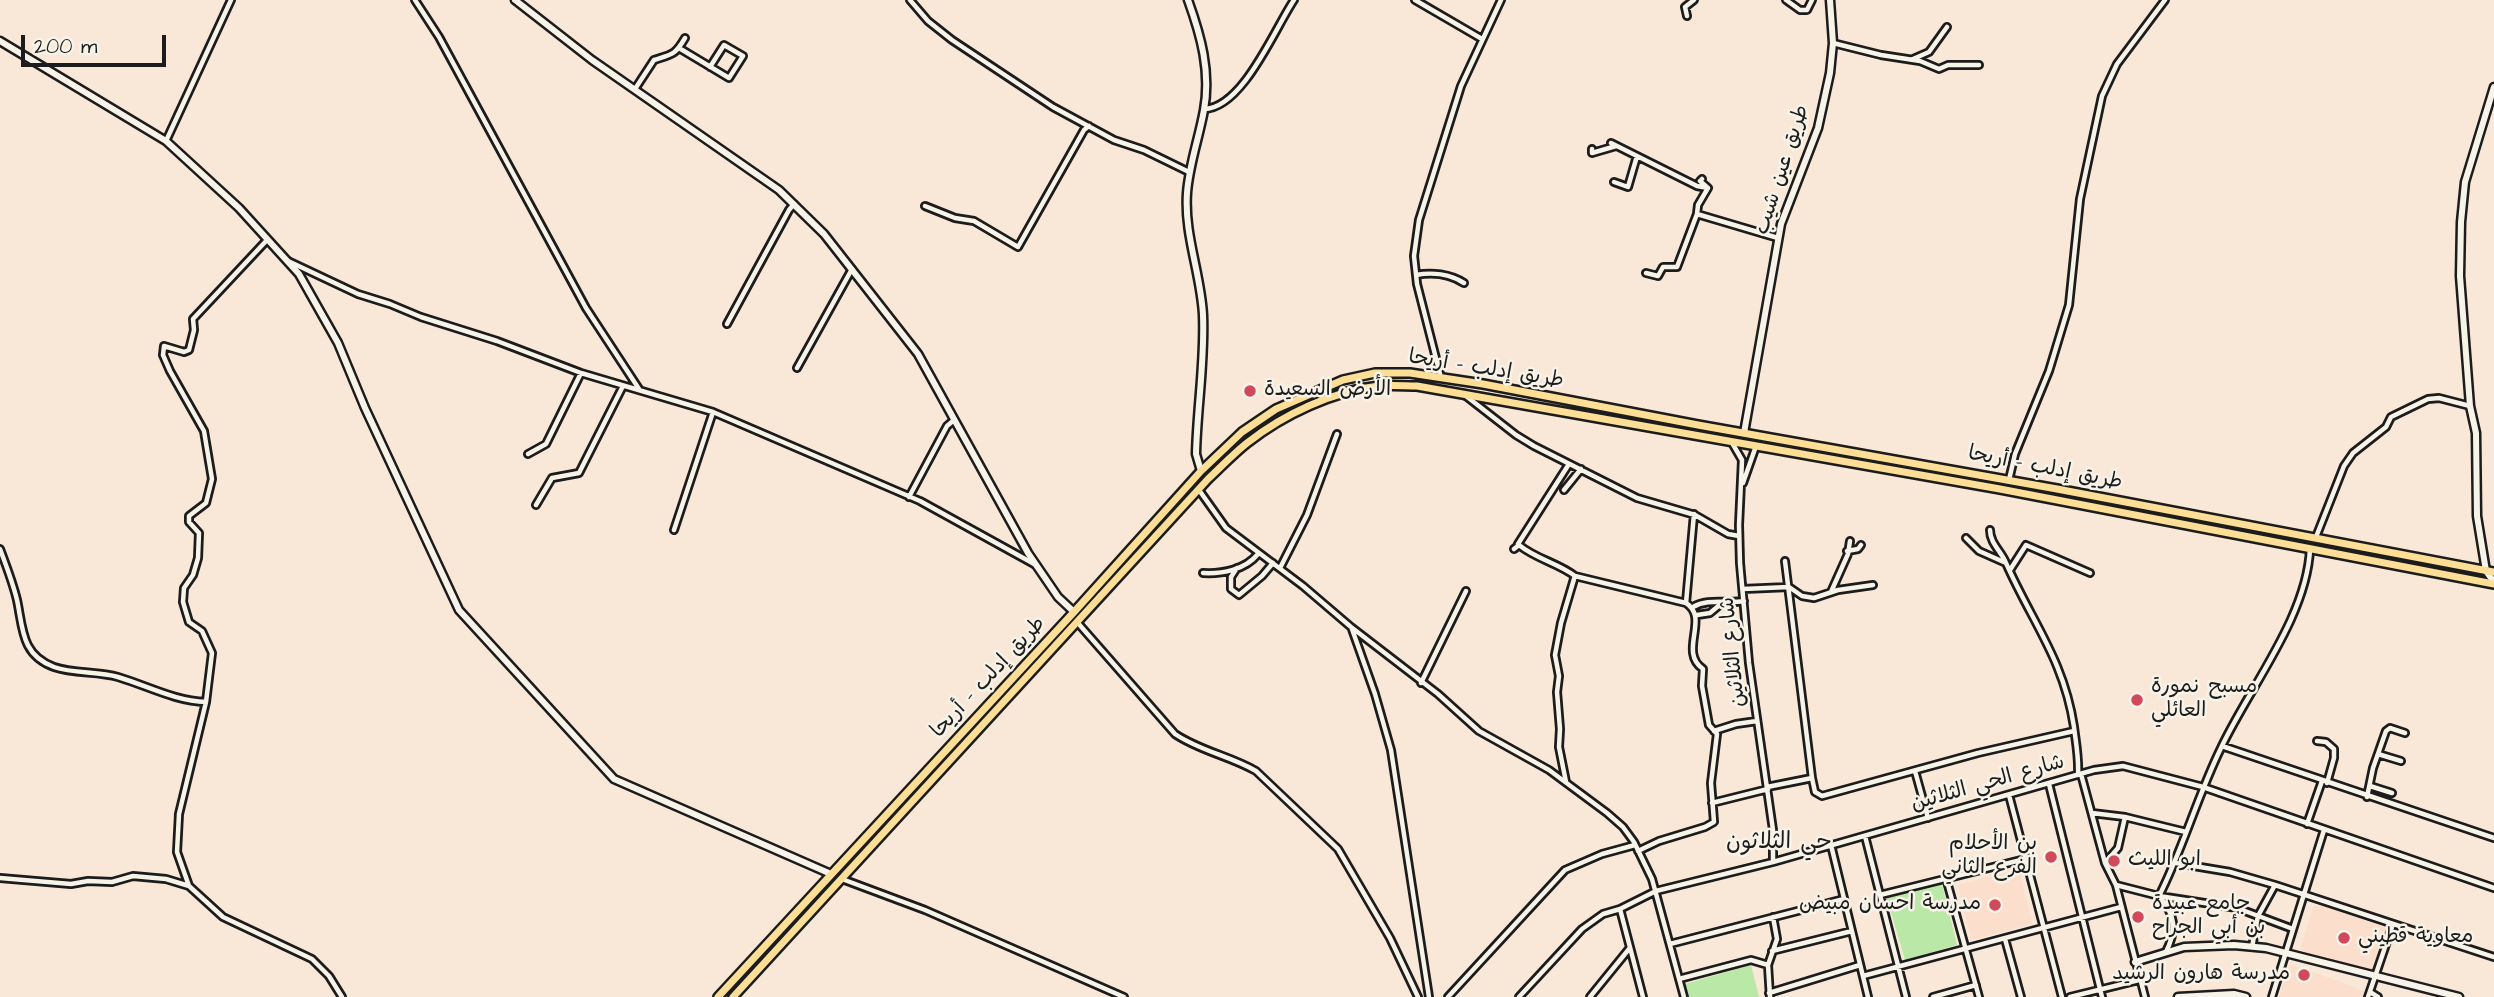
<!DOCTYPE html>
<meta charset="utf-8">
<style>
body{margin:0}
#map{position:relative;width:2494px;height:997px;overflow:hidden;background:#f9e7d7;font-family:"Architects Daughter",sans-serif}
canvas{display:block}
.scale{position:absolute;left:21px;top:35px;width:145px;height:32px;box-sizing:border-box;border:4px solid #1c1c1c;border-top:0;padding-left:9px;font-size:21px;line-height:24px;white-space:nowrap;color:#1c1c1c;-webkit-text-stroke:5px #f7f3e8;paint-order:stroke}
</style>
<div id="map">
<canvas width="2494" height="997"></canvas>
<div class="scale">200 m</div>
</div>
<script>
const c = document.querySelector('canvas').getContext('2d');
c.lineJoin = 'round';
function fillPath(path, color) {
  c.fillStyle = color;
  c.fill(path, 'evenodd');
}
function stroke(path, color, width, dash) {
  c.strokeStyle = color;
  c.lineWidth = width;
  c.lineCap = dash ? 'butt' : 'round';
  c.setLineDash(dash || []);
  c.stroke(path);
}
function label(font, color, halo, rows, align = 'center') {
  c.font = font + ' "Architects Daughter","Playpen Sans Arabic",sans-serif';
  c.lineWidth = 5;
  c.setLineDash([]);
  c.textBaseline = 'middle';
  c.strokeStyle = halo;
  c.fillStyle = color;
  for (const [text, x, y, turn = 0] of rows) {
    c.save();
    c.translate(x, y);
    c.rotate((+turn || 0) * Math.PI / 180);
    c.textAlign = isNaN(turn) ? turn : align;
    if (halo) c.strokeText(text, 0, 0);
    c.fillText(text, 0, 0);
    c.restore();
  }
}
const built = new Path2D(`
 M2019 868 2032 924 1971 940 1958 885Z
 M2322 905 2387 928 2376 966 2370 971 2305 954 2301 947 2313 907Z
 M2292 965 2347 984 2364 992 2362 997H2279L2288 967Z`);
const green = new Path2D(`
 M1942 884 1957 945 1905 960 1887 898Z
 M1751 965 1759 997H1689L1685 984Z`);
const street = new Path2D(`
 M415 0 439 37 586 308 639 389
 M910 0 928 21 952 40 1053 107 1114 140 1144 150 1189 172
 M1415 0 1482 39
 M1786 0 1800 10H1807L1812 0
 M1687 16 1685 7 1694 0
 M1833 43 1881 55 1920 61 1939 69 1948 65H1979
 M679 48 729 78 743 56 724 45 710 67
 M1913 59 1929 52 1947 27
 M635 89 654 60C673 54 675 55 685 38
 M1204 109C1243 108 1275 28 1294 0
 M166 141 231 0
 M1611 143 1697 186 1708 188
 M1592 149V153L1616 146
 M1614 182 1628 187 1637 156
 M925 206 955 218 974 221 1018 247 1084 130 1089 126
 M1697 214 1698 205 1708 188 1700 181 1702 179
 M288 261 358 294 390 304 421 317 497 341 581 373 713 412 920 501 1036 565
 M1646 273 1658 276 1663 267H1677L1697 214 1778 238
 M1416 275C1432 272 1450 274 1464 283
 M727 324 789 210 794 204
 M797 368 852 269
 M1441 378 1417 284 1414 256 1419 220 1461 86 1501 0
 M1466 396 1516 435 1534 446 1637 498 1695 515 1728 534 1739 536
 M1731 441 1742 460 1739 525 1740 563 1749 663 1773 830V862
 M528 454 546 444 581 373
 M2009 480 2015 454 2049 371 2069 305 2080 199 2102 96 2117 64 2165 0
 M1743 483 1756 446
 M1199 490 1226 528 1303 586 1351 627 1438 694 1479 731 1549 770 1607 813 1623 827 1634 842 1652 879 1684 997
 M1564 490 1581 469
 M909 497 947 426 954 420
 M536 505 552 478 579 473 623 386
 M674 530 713 412
 M1990 530C1990 543 2001 551 2006 563 2032 622 2064 660 2074 727 2076 744 2079 757 2078 775
 M2316 537 2344 466 2353 453 2386 427 2391 417 2428 399 2439 398 2470 406
 M1966 538 1979 551 2006 563
 M1518 544 1569 464
 M0 549C6 565 13 583 17 600 23 628 21 655 54 667 74 674 98 671 118 677 148 686 175 701 206 702L179 814 177 852 189 886 223 917 312 959 329 976 342 997
 M1514 549 1519 545C1536 559 1558 563 1575 576
 M1847 551 1858 549 1861 545
 M1237 568 1231 577V589L1239 595 1262 576 1273 563
 M1280 568 1307 515 1337 434
 M2010 570 2026 545 2090 573
 M1203 573C1222 574 1245 570 1258 554
 M1743 589 1789 587 1802 596 1814 598 1838 590 1873 585
 M1831 592 1848 554 1850 541
 M1693 607C1708 598 1726 604 1744 601
 M1697 615 1710 613 1722 603
 M1077 622 1175 734C1200 751 1230 756 1256 771L1338 849 1390 938 1418 997
 M1352 629 1375 694 1391 750 1429 997
 M1421 683 1466 591
 M206 702 212 653 202 631 189 622 183 602 184 588 193 575 198 558 199 533 189 522V516L206 503 212 479 204 431 170 371 163 355 164 346 184 352 189 350 194 330 193 319 267 240
 M1714 731 1736 724 1757 721
 M2317 741 2326 742 2334 749V758L2327 783
 M2222 746 2494 838
 M2378 754 2401 761
 M1915 771 1928 818
 M2081 774 2105 863 2116 885 2145 997
 M1812 778 1815 792 1822 796 1978 753 2074 731
 M1566 782 1559 747 1560 729 1557 692 1559 676 1555 655 1561 623 1574 579 1575 576 1686 603 1694 514
 M2049 784 2102 997
 M2370 786 2392 793
 M1767 787 1812 778 1785 561
 M2009 795 2062 997
 M2367 797 2373 768 2386 731 2390 728 2405 733
 M1712 803 1768 789
 M2092 813 2125 817 2186 832
 M2307 824 2322 781
 M1865 836 1906 997
 M1831 845 1868 997
 M1638 851 1659 841 1705 827 1714 822 1711 783 1717 734 1709 725 1702 686 1703 669C1678 652 1710 618 1686 603
 M2105 863 2118 848 2125 817
 M2176 863 2230 872 2275 885 2494 957
 M0 878 71 884 88 881 112 882 133 876 166 879 189 886
 M1946 878 1979 997
 M842 879 925 910 1124 997
 M2116 885 2159 896 2237 908 2293 929
 M1880 895 2025 859
 M1620 909 1643 997
 M2005 939 2021 997
 M1670 944 1844 899
 M2252 947 2258 916 2275 885
 M1772 951 1852 931
 M2166 952C2177 929 2176 916 2159 896 2183 849 2197 797 2221 748 2249 688 2307 617 2310 549
 M1863 976 2121 907
 M1679 979 1751 960 1768 965
 M2370 992 2378 997
 M1769 993 1860 965
 M1448 997 1565 870 1602 854 1635 845
 M1519 997 1582 929 1603 914 1620 909 1656 891 1773 862 2094 770 2123 766 2203 787 2494 888
 M1590 997 1629 949
 M1770 997 1768 965 1777 939 1773 917
 M1933 997 1976 985
 M2070 997 2139 980
 M2272 997 2324 830
 M2368 997 2393 924`);
const secondary = new Path2D(`
 M515 0 592 60 779 190 824 234 918 354 1028 553 1058 597 1074 612
 M1188 0C1201 36 1211 72 1204 110 1199 138 1189 165 1187 193 1184 235 1201 274 1203 315 1205 362 1197 408 1196 454L1201 471
 M0 41 166 141 239 208 299 274 338 343 365 408 459 610 614 779 831 874
 M2494 87 2465 182 2461 222 2460 276 2470 406 2476 433 2477 516 2486 571 2494 582
 M1744 433 1781 224 1818 128 1830 73 1833 43 1830 0
 M2135 962 2184 947 2234 945 2266 948 2459 997
 M2178 997 2234 994 2246 997`);
const primary = new Path2D(`
 M718 997 1074 612 1201 471 1242 432 1276 409 1343 380 1375 373H1410L1483 384 1698 425 2057 489 2494 572
 M733 997 1208 479C1221 467 1233 454 1247 443 1284 414 1333 391 1379 386 1392 385 1405 386 1417 386L2000 489 2494 584`);
const markers = [
 [1250,391,7,"#d1495b"],
 [2137,700,7,"#d1495b"],
 [2051,857,7,"#d1495b"],
 [2114,861,7,"#d1495b"],
 [1995,905,7,"#d1495b"],
 [2138,917,7,"#d1495b"],
 [2344,938,7,"#d1495b"],
 [2304,975,7,"#d1495b"]
];
const streetNames = [
 ["طريق عين شيب",1783,170,-72],
 ["طريق إدلب - أريحا",1486,370,9],
 ["طريق إدلب - أريحا",2045,469,11],
 ["شارع الثلاثين",1734,652,-96],
 ["طريق إدلب - أريحا",989,678,-47],
 ["شارع الحي الثلاثين",1988,784,-16]
];
const poiNames = [
 ["الأرض السعيدة",1264,391],
 ["مسبح نمورة",2151,688],
 ["العائلي",2151,712],
 ["بن الأحلام",2037,845,"right"],
 ["الفرع الثاني",2037,869,"right"],
 ["ابو الليث",2128,861],
 ["مدرسة احسان مبيض",1981,905,"right"],
 ["جامع عبيدة",2152,905],
 ["بن أبي الجراح",2152,929],
 ["معاوية قطيني",2358,938],
 ["مدرسة هارون الرشيد",2290,975,"right"]
];
const neighbourhoodNames = [
 ["حي الثلاثون",1779,843]
];
fillPath(built, '#fbdecb');
fillPath(green, '#b9e8a7');
stroke(street, '#1c1c1c', 10);
stroke(secondary, '#1c1c1c', 11);
stroke(primary, '#1c1c1c', 12);
stroke(street, '#f7f3e8', 4.5);
stroke(secondary, '#f7f3e8', 6);
stroke(primary, '#fcde96', 7);
for (const [x, y, r, color] of markers) {
  const dot = new Path2D();
  dot.arc(x, y, r, 0, 2 * Math.PI);
  c.fillStyle = color;
  c.fill(dot);
  stroke(dot, '#f7f3e8', 2.5);
}
label('21px', '#1c1c1c', '#f7f3e8', streetNames);
label('21px', '#1c1c1c', '#f7f3e8', poiNames, 'left');
label('23px', '#1c1c1c', '#f7f3e8', neighbourhoodNames);
</script>
